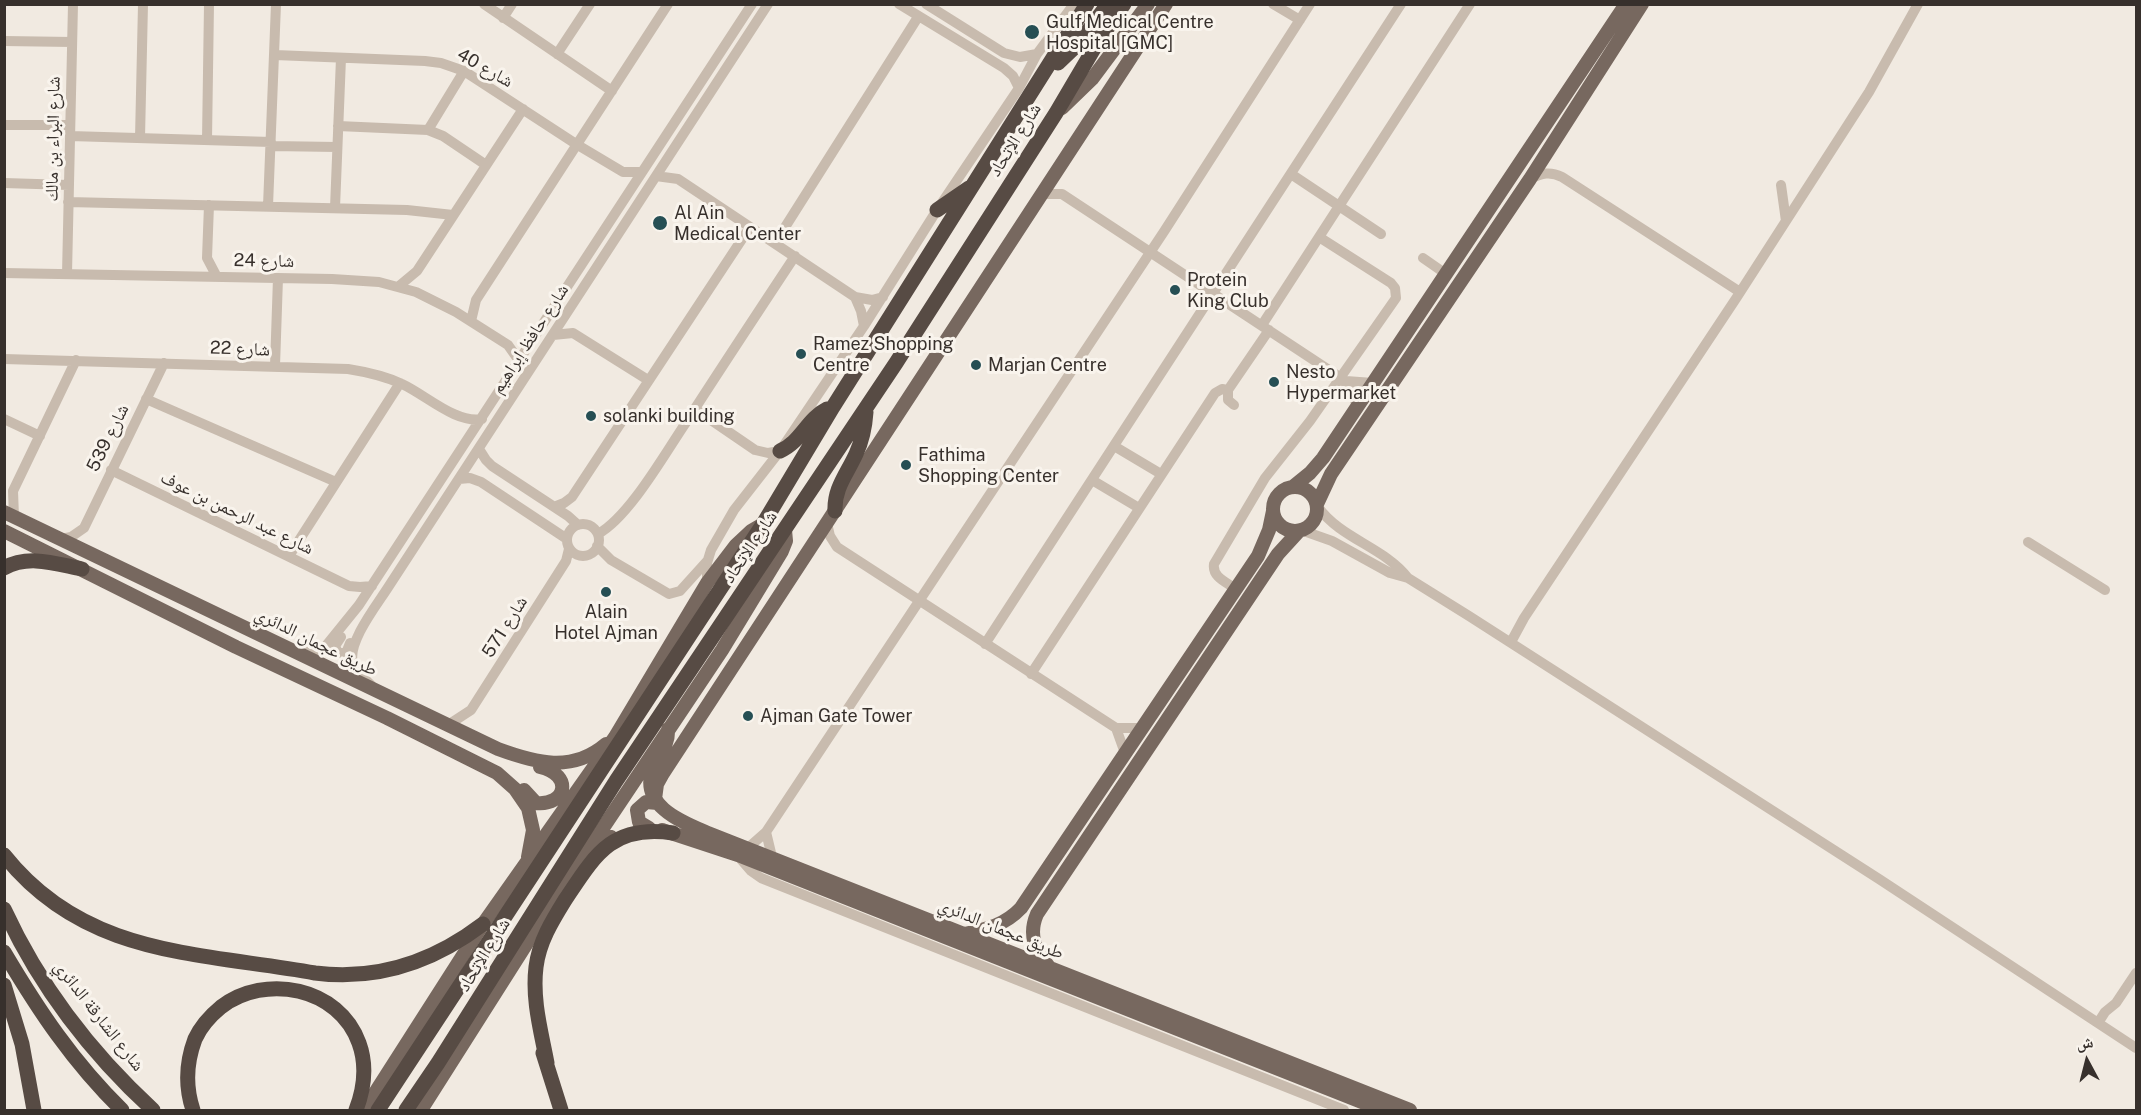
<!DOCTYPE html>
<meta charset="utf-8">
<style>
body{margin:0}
#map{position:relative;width:2141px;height:1115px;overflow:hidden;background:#f1eae1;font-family:"Public Sans","Noto Naskh Arabic",sans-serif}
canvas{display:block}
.frame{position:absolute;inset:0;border:6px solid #37302c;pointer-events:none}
.north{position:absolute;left:2057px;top:1031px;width:60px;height:60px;-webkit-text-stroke:4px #f9f4ed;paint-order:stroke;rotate:353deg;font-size:16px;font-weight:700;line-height:24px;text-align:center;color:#37302c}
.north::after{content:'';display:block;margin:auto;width:21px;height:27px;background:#37302c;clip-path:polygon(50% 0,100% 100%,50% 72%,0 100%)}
</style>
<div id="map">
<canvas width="2141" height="1115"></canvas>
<div class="frame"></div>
<div class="north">ش</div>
</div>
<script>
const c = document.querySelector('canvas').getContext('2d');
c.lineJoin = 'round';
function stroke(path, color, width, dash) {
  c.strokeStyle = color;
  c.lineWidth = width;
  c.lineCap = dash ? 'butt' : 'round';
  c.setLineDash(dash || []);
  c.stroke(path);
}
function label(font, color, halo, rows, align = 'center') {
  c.font = font + ' "Public Sans","Noto Naskh Arabic",sans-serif';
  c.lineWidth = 6;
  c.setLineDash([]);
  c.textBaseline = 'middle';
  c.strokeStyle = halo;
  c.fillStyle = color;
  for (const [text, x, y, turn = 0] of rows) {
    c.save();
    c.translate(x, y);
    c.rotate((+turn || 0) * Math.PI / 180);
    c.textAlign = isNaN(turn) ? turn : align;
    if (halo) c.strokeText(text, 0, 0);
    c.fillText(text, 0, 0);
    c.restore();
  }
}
const minor = new Path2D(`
 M484 4 612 91
 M899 4 1004 68 1013 76 1019 88
 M926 4 1004 53 1020 57 1037 54
 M1273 4 1300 20
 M503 18 512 4
 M4 41 72 42
 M557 54 590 4
 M275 55 425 61 441 63 464 71 576 144 623 172H642
 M4 125H70
 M338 126 428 130 443 136 486 165
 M428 130 464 71
 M70 136 271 142
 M140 138 143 4
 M207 140 209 4
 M271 146 337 147
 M1291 174 1381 234
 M656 176 678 179 855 297 872 300 883 297
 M1530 179C1542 173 1550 171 1562 177L1740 292
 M4 183 69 185
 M1781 185 1786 221
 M1042 194H1062L1341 378 1352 390 1357 407
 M68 202 407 210 453 215
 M209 205 207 258 217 277
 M268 206 276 4
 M335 208 341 58
 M775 243 918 17
 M1423 258 1446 274
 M4 273 332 279 379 282 416 292 456 312 508 345 520 362
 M67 274 73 4
 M399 286 417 271 523 109
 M855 297 861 311 864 326
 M471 321 476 300 668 4
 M1262 325 1470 4
 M553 335 573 333 648 380
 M4 359 348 369C367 372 385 376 402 384 426 395 456 424 482 419
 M275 366 278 278
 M1346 381 1373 383
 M146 399 336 482
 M1234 405 1228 400V390L1269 330
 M695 409 755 450 768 453 780 451
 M4 419 40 436
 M1114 446 1161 474
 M479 449 486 460 492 466 568 516 578 525
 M111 470 349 586 360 587 372 586
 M459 479 470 478 481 482 567 539
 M1092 480 1139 508
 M554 507 564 503 572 497 750 227
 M1318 507C1341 539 1384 547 1408 578
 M14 517 13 491 76 360
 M827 523 830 536 837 547 1116 728H1142
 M567 540a16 16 0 1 1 32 0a16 16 0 1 1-32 0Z
 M1301 530 1332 541 1390 573 1408 578 1469 616 1879 879 2136 1048
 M598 534C629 517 664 455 685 424 721 368 758 312 795 256
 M61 539 71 537 84 528 164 363
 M2028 542 2105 590
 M597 546 611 560 669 594 680 591 708 560
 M289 556 400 383
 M707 583V563L711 550 734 510 780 451 864 326 937 210 1019 88 1037 54 1074 4
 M1236 589C1226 582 1212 577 1214 564L1265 478 1310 421 1396 298 1395 288 1391 283 1319 237
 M341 637 335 646 338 653H346L350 643
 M1511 642 1524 618 1737 297 1869 92 1918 4
 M985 644 1401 4
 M297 651H314L325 647 359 605 752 4
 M1031 674 1215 393 1222 389 1228 390
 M371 685C365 679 356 672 353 663 347 643 376 606 387 589L768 4
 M448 725 471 710 566 561 569 549
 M1116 728 1125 753
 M766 832 772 857
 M749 847 766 832 1165 230 1310 4
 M738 856 751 871 761 878 1344 1110
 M2098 1023 2105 1012 2116 1003 2136 973`);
const major = new Path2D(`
 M1062 108 1092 79 1148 4
 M1294 486 1310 473 1323 458 1626 4
 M1273 509a22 22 0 1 1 44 0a22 22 0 1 1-44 0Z
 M1317 504 1331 474 1530 179 1642 4
 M4 512 498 749C536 763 572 773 606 744
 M4 531 236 647 387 718 497 773 515 789 528 808 533 830 528 857
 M668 729C669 746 659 754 653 768 639 806 682 822 708 833L1410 1110
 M524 790 536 803C566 806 574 775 540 767
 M655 799 657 784 662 775 1166 4
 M649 828 639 822 637 810 646 802 658 803
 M662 830 738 855 1382 1110
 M586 854 611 837
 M965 934C987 929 1005 925 1021 908L1258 556 1269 530 1273 511
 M1049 967C1035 950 1028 935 1037 914L1278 554 1299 531
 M364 1110 483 924 615 737 707 583 736 545 751 531 763 524
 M421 1110 548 910 722 650 782 551 786 541 785 530`);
const highway = new Path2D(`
 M1058 63 1079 43 1108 4
 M937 210 969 188
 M780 451C801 442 807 419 827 409
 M835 511C834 488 847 474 856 454 862 441 865 427 866 412
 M4 568C29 554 56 564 82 569
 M4 855C85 957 198 952 315 973 378 981 433 962 483 924
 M4 909C39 985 92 1054 153 1110
 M4 952C39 1011 73 1062 122 1110
 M4 985 22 1044 34 1110
 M543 1053 561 1110
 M547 1063C541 1031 532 1000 536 967 539 942 552 921 565 900 595 855 612 824 673 833
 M193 1110C185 1086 186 1063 195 1039 201 1026 210 1016 221 1007 265 973 339 987 359 1043 367 1065 364 1089 356 1110
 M378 1110 763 524 833 407 1087 4
 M406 1110 438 1063 616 781 896 363 1056 113 1099 40 1124 4`);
const markers = [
 [1032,32,8,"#264f54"],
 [660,223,8,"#264f54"],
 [1175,290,6,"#264f54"],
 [801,354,6,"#264f54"],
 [976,365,6,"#264f54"],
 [1274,382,6,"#264f54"],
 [591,416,6,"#264f54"],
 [906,465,6,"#264f54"],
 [606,592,6,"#264f54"],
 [748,716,6,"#264f54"]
];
const poiNames = [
 ["Gulf Medical Centre",1046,22],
 ["Hospital [GMC]",1046,43],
 ["Al Ain",674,213],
 ["Medical Center",674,234],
 ["Protein",1187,280],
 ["King Club",1187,301],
 ["Ramez Shopping",813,344],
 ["Centre",813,365],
 ["Marjan Centre",988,365],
 ["Nesto",1286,372],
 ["Hypermarket",1286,393],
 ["solanki building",603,416],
 ["Fathima",918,455],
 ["Shopping Center",918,476],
 ["Alain",606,612,"center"],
 ["Hotel Ajman",606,633,"center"],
 ["Ajman Gate Tower",760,716]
];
const streetNames = [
 ["شارع 40",485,68,29],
 ["شارع البراء بن مالك",53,139,-89],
 ["شارع الإتحاد",1015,140,-58],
 ["شارع 24",264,261,1],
 ["شارع حافظ إبراهيم",530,339,-57],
 ["شارع 22",240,349,2],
 ["شارع 539",108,438,-64],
 ["شارع عبد الرحمن بن عوف",237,513,26],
 ["شارع الإتحاد",750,547,-56],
 ["شارع 571",505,627,-58],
 ["طريق عجمان الدائري",316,642,26],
 ["طريق عجمان الدائري",1001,929,22],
 ["شارع الإتحاد",484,955,-58],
 ["شارع الشارقة الدائري",99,1016,52]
];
stroke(minor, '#c8bbae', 10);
stroke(major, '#77685f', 14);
stroke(highway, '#574b44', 15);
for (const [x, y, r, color] of markers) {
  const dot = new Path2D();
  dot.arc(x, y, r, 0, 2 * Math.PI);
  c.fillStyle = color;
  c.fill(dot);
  stroke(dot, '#f9f4ed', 2);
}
label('18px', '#37302c', '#f9f4ed', poiNames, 'left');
label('18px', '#37302c', '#f9f4ed', streetNames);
</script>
